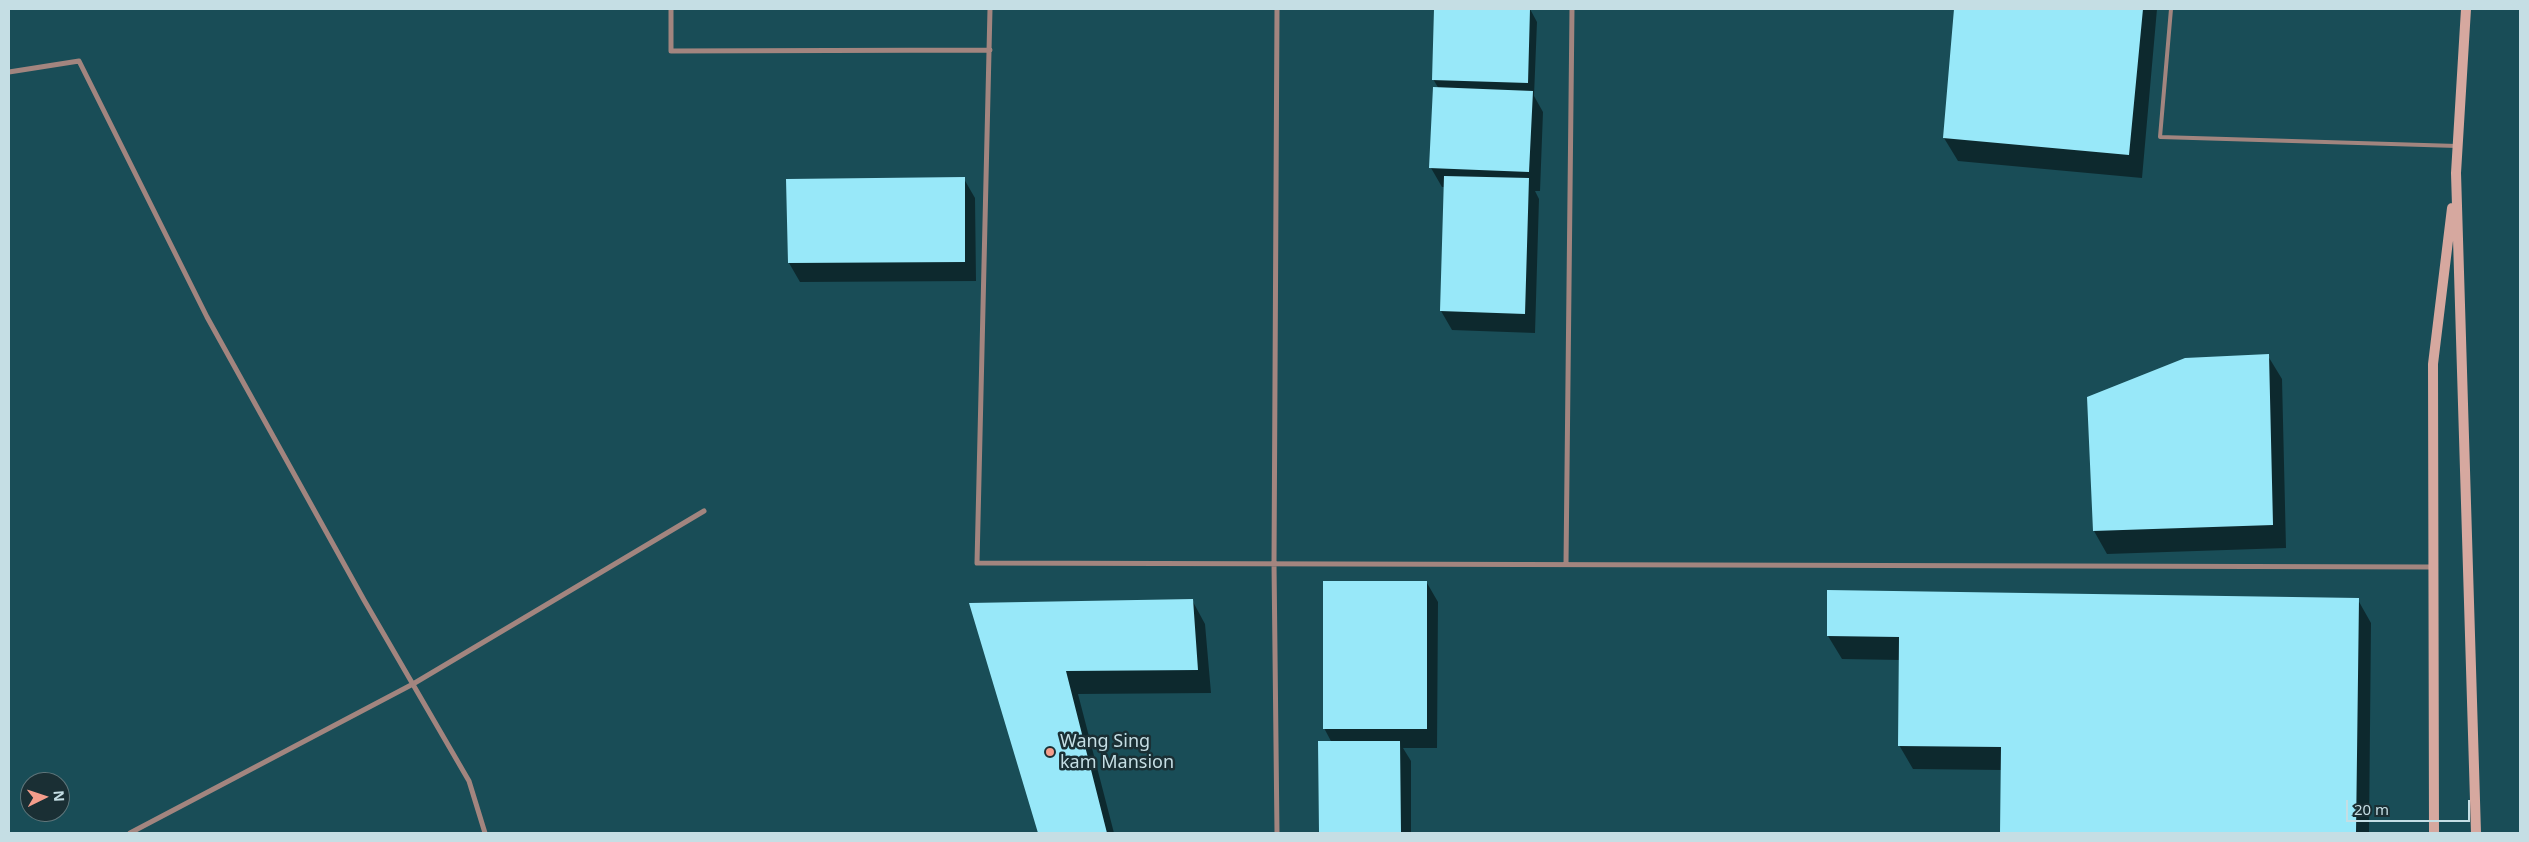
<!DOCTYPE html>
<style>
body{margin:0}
#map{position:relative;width:2529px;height:842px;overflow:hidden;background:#194d57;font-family:"Noto Sans",sans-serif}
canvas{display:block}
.frame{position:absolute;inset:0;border:10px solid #c5dee4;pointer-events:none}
.north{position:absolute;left:20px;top:772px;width:50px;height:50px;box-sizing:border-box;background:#1a2f34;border:1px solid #5e757a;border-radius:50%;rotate:86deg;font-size:14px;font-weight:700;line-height:20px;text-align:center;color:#c5dee4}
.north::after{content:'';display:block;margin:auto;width:18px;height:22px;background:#f49d8b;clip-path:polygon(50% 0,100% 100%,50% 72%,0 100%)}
.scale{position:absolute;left:2346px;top:800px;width:124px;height:22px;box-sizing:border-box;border:2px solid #c5dee4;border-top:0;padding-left:6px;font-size:15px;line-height:18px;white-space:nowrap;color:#c5dee4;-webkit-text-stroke:4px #1a2f34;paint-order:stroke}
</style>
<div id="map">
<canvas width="2529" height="842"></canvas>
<div class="frame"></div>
<div class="north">N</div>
<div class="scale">20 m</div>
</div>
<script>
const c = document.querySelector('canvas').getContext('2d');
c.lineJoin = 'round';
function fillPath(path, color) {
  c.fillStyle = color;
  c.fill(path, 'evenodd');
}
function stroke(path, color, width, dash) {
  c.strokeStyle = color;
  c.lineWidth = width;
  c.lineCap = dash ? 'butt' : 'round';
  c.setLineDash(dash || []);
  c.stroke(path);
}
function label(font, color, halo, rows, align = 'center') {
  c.font = font + ' "Noto Sans",sans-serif';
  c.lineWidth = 5;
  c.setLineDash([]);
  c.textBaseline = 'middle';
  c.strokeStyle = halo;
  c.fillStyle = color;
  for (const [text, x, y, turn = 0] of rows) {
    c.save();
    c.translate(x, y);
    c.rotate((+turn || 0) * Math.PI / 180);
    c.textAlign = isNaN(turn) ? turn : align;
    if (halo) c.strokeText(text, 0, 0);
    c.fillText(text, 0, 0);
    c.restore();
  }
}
const shadow = new Path2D(`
 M1435 9H1530L1537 22 1534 96 1543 112 1540 191H1535L1539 199 1535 333 1452 330 1441 311 1445 187H1442L1431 168 1439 89 1433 79Z
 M1956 9H2157L2142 178 1958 161 1944 138Z
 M964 179 975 198 976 281 800 282 789 263Z
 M2268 356 2282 379 2286 548 2107 554 2094 531Z
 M1427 583 1438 602 1437 748H1403L1411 761V833H1320L1319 743H1332L1324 728Z
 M1192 600 1205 624 1211 693 1078 694 1114 833H1039L970 604Z
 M2358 600 2371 623 2369 833H2001L2002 770 1913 769 1899 745 1900 660 1842 659 1828 636Z`);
const building = new Path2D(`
 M1434 9H1530L1528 83 1432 80Z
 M1954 9H2143L2129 155 1943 138Z
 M1433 87 1533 91 1529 172 1429 168Z
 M1444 176 1529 178 1525 314 1440 311Z
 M965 177V262L788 263 786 179Z
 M2269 354 2273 525 2093 531 2087 397 2185 358Z
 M1323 581H1427V729H1323Z
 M1827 590 2359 598 2356 833H2000L2001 747 1898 746 1899 637 1827 636Z
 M1193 599 1198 670 1066 671 1107 833H1038L969 603Z
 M1318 741H1400L1401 833H1319Z`);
const lane = new Path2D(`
 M2171 9 2160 137 2457 146`);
const street = new Path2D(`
 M671 9V51L990 50
 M990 9 977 563 2432 567
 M1277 9 1274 563 1277 833
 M9 72 79 61 207 317 364 600 469 781 485 833
 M1566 564 1572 9
 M130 833 413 684 704 511`);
const secondary = new Path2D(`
 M2466 9 2456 173 2476 833
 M2434 833 2433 364 2452 208`);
const markers = [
 [1050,752,5,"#f49d8b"]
];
const poiNames = [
 ["Wang Sing",1060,742],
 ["kam Mansion",1060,763]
];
fillPath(shadow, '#0007');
fillPath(building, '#98e8f9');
stroke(lane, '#a2857f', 4);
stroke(street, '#a2857f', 5);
stroke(secondary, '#d6a89f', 10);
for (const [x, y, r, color] of markers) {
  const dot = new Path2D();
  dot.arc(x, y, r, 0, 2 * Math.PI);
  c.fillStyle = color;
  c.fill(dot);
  stroke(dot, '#1a2f34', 2);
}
label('18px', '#c5dee4', '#1a2f34', poiNames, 'left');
</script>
